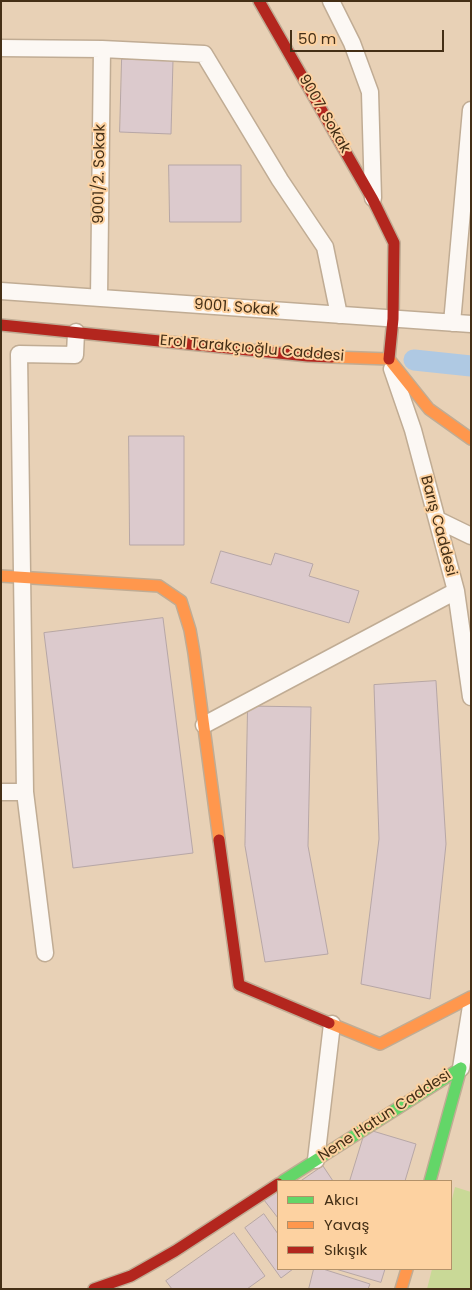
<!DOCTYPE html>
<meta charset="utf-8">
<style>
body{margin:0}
#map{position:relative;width:472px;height:1290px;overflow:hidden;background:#e8d1b6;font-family:Poppins,sans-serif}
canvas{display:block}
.frame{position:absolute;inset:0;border:2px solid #442f16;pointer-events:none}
.legend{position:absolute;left:277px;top:1180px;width:175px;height:90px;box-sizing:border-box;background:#fdd2a1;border:1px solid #b39169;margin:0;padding:6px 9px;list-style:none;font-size:15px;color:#442f16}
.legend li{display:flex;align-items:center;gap:10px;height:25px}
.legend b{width:25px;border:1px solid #b39169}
.scale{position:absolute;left:290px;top:30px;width:154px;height:22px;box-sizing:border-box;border:2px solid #442f16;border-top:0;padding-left:6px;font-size:15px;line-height:18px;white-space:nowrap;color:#442f16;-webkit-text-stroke:4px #fdd2a1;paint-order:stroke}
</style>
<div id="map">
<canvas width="472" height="1290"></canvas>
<div class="frame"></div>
<ul class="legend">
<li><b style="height:6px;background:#63d668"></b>Akıcı</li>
<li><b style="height:6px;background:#ff974d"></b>Yavaş</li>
<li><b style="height:6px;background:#b3261e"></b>Sıkışık</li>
</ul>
<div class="scale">50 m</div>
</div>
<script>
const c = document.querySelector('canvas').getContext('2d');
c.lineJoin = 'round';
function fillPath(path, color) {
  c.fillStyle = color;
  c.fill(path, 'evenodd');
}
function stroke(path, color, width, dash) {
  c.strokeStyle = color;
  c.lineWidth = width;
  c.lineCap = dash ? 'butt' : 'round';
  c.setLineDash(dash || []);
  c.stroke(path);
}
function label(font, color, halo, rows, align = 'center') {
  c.font = font + ' Poppins,sans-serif';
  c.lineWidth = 4;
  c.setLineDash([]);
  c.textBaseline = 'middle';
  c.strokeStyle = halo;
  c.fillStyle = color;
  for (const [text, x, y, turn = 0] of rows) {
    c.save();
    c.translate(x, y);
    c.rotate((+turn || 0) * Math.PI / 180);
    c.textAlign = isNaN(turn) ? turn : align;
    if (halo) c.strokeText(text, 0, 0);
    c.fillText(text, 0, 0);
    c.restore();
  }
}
const green = new Path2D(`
 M455 1187 471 1192V1289H427L432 1269H451V1203Z`);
const canal = new Path2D(`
 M414 360 471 366`);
const building = new Path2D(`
 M122 59 173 60 171 134 120 132Z
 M169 165H241V222H170Z
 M129 436H184V545H130Z
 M221 551 271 565 275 553 313 564 309 576 359 591 349 623 211 583Z
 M163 618 193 853 73 868 44 633Z
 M436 681 446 844 430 999 361 984 379 839 374 685Z
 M248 706 311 707 308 846 328 954 265 962 245 846Z
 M366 1129 416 1144 405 1181H350Z
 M323 1166 333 1181H301Z
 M278 1191V1218L264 1200Z
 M264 1214 278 1234V1269H293L281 1278 245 1228Z
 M234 1233 265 1276 247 1289H172L166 1281Z
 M314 1269H323L370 1284 368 1289H309Z
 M336 1269H385L381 1282Z`);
const street = new Path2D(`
 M331 1 352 43 370 92 373 198
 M1 48 102 49 204 54 280 180 325 247 339 315
 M1 291 471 324
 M99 298 102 49
 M452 323 471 110
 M392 369 413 430 456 591 471 697
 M438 520 471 536
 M204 725 456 591
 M1 792H25
 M45 953 25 792 19 354 75 355 76 332
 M461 1068 471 1006
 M316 1160 332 1024`);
const fast = new Path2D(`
 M283 1181 461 1068
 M430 1181 461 1068`);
const slow = new Path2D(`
 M332 357 389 359 429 409 471 439
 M1 576 159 586 181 601 190 630 194 653 219 840
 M329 1023 380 1044 471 997
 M401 1289 407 1269`);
const jam = new Path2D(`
 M259 1 373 200 394 243 393 319 389 359
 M1 325 308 356 332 357
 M219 840 239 985 329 1023
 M94 1289 131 1276 175 1251 278 1184`);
const streetNames = [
 ["9007. Sokak",324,114,60],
 ["9001/2. Sokak",100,174,-89],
 ["9001. Sokak",236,308,4],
 ["Erol Tarakçıoğlu Caddesi",252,349,5],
 ["Barış Caddesi",438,526,75],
 ["Nene Hatun Caddesi",385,1116,-33]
];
fillPath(green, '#c9d997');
stroke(canal, '#afc9e3', 21);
fillPath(building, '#dccacd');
stroke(building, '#b6a6a6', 1);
stroke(street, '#c0ac94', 19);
stroke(fast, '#c0ac94', 14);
stroke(slow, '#c0ac94', 14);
stroke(jam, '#c0ac94', 14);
stroke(street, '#fcf8f4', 16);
stroke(fast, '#63d668', 11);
stroke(slow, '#ff974d', 11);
stroke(jam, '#b3261e', 11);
label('15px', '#442f16', '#fdd2a1', streetNames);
</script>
